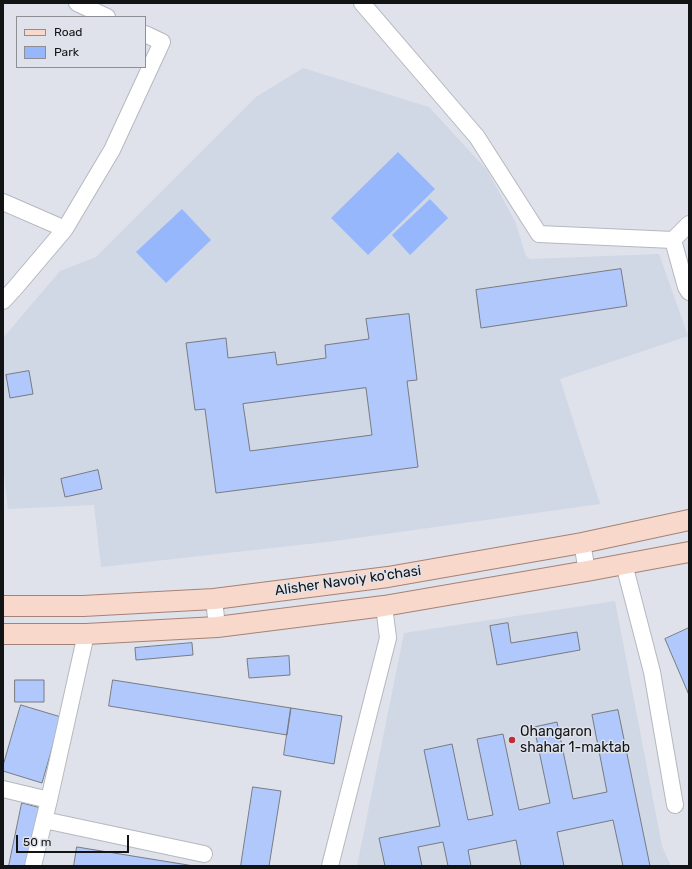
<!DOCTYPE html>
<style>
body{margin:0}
#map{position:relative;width:692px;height:869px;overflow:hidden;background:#dfe2ea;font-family:Rubik,sans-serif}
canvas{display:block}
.frame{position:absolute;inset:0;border:4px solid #111315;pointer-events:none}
.legend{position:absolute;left:16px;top:16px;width:130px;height:52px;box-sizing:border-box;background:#dfe2ea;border:1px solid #8d8f95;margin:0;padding:5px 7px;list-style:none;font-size:12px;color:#111315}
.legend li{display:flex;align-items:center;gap:8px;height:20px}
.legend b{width:20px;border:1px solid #8d8f95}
.scale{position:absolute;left:16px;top:835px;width:113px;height:18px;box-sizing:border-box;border:2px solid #111315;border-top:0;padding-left:5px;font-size:12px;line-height:14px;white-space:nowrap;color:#111315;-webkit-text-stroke:3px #dfe2ea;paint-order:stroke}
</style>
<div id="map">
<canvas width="692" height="869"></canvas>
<div class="frame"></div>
<ul class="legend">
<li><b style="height:5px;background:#f8d8cb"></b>Road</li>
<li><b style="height:11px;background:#97b7fc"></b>Park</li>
</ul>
<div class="scale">50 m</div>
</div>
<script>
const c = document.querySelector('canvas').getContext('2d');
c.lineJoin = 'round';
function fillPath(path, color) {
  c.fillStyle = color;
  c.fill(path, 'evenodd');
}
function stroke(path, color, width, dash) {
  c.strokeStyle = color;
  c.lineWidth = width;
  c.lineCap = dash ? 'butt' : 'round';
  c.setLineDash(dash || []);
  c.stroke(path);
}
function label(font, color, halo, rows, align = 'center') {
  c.font = font + ' Rubik,sans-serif';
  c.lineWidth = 3;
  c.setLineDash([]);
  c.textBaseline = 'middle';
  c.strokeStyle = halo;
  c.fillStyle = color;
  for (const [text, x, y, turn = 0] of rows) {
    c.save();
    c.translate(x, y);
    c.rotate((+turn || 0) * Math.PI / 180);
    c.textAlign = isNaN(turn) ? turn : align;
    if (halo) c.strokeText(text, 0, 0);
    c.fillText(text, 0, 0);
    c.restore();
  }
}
const built = new Path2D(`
 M303 68 429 107 487 170 515 221 526 256 530 259 659 254 688 336 560 379 600 504 335 541 101 567 94 505 8 509 4 474 3 473V338L60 271 96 257 256 97Z
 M615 601 662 846 671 866H357L404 633Z`);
const green = new Path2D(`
 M398 152 435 189 368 255 331 218Z
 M430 199 448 218 410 255 392 235Z
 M182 209 211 240 166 283 136 252Z`);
const building = new Path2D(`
 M621 269 627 306 481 328 476 290Z
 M409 314 417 380 407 381 418 467 216 493 205 409 195 410 186 343 226 338 228 358 275 352 277 365 326 358 325 345 369 339 366 319ZM366 388 372 435 250 451 243 404Z
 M29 371 33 394 10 398 6 375Z
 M98 470 102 489 65 497 61 479Z
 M508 623 511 643 577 632 580 650 497 665 490 626Z
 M689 628V695L665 639Z
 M192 643 193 655 136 660 135 648Z
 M289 656 290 675 249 678 247 659Z
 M15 680H44V702H15Z
 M113 680 291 708 287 735 109 706Z
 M21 705 61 717 42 783 3 771V766Z
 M291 708 342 716 334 764 284 755Z
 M618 710 650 866H623L613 820 557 832 564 866H521L516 840 468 850 471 866H448L443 842 418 847 422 866H385L379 838 440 826 424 750 452 744 468 820 493 815 477 739 503 734 519 810 550 803 534 727 557 722 573 799 607 792 592 715Z
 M253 787 281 791 269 866H241Z
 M22 803 41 808 30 866H9Z
 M77 847 194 866H74Z`);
const minor = new Path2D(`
 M77 3 107 17
 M362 3 477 137 539 234 673 240 689 224
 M3 202 65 229
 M673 240 686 287 689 292
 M3 301 15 288 65 229 112 150 162 42 145 34
 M582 543 587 571
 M624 564 652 672 675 805
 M214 599 217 627
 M3 789 49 800
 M44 820 204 854
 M33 866 49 800 86 634
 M330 866 388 638 384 606`);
const major = new Path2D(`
 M3 606H83L214 599 388 577 582 543 689 520
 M3 634H86L217 627 384 606 587 571 689 552`);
const markers = [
 [512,740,4,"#be2d3c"]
];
const streetNames = [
 ["Alisher Navoiy ko'chasi",348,581,-8]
];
const poiNames = [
 ["Ohangaron",520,732],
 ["shahar 1-maktab",520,748]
];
fillPath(built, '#d0d7e5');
fillPath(green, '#97b7fc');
fillPath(building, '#b0c8fb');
stroke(building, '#787b82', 1);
stroke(minor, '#b4b8bf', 18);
stroke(major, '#a58275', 22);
stroke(minor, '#fff', 16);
stroke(major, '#f8d8cb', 20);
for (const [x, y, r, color] of markers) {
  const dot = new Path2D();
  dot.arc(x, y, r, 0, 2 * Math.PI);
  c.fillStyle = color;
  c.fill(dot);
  stroke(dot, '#dfe2ea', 1.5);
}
label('14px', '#111315', '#dfe2ea', streetNames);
label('14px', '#111315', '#dfe2ea', poiNames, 'left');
</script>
